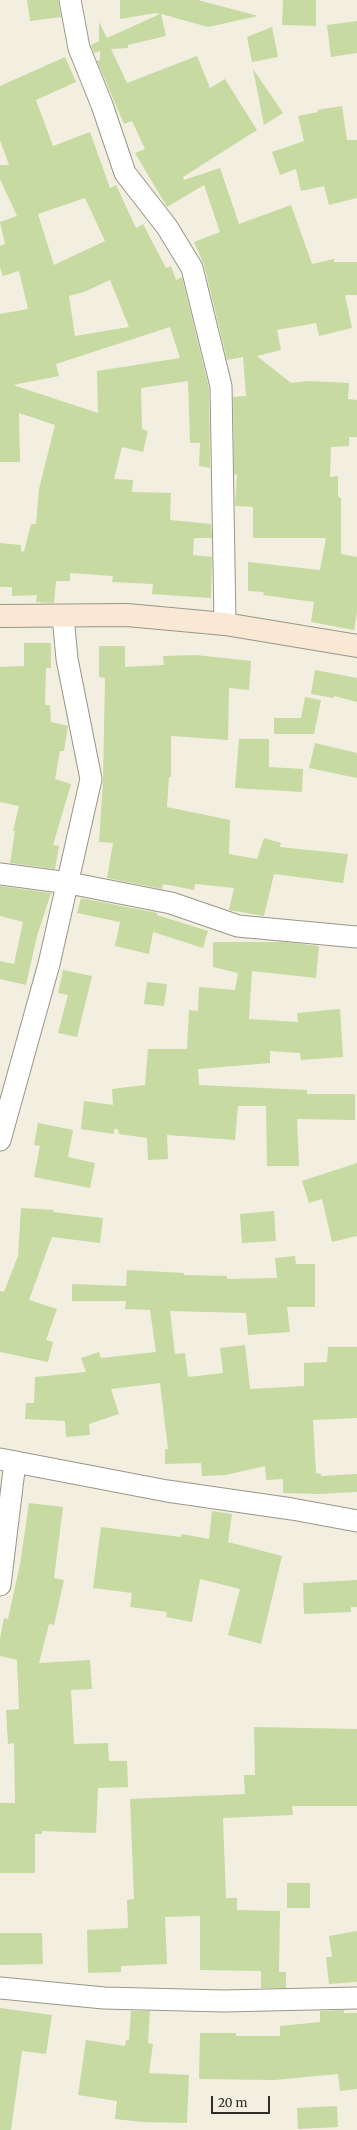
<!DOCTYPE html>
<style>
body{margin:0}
#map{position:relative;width:357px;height:2130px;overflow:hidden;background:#f2efe0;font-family:Merriweather,serif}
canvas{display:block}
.scale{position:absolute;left:211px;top:2096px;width:59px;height:18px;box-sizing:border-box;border:2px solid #2e2d28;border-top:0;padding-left:5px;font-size:12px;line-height:14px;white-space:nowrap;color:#2e2d28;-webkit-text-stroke:3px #f2efe0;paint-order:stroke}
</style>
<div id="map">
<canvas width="357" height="2130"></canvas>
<div class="scale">20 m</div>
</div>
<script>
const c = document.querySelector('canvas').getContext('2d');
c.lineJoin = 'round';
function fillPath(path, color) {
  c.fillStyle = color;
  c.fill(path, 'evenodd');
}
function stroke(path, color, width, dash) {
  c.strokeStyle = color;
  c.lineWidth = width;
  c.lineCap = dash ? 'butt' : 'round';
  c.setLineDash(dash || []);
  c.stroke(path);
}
const building = new Path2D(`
 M27 0H58L61 17 30 21Z
 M120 0H198L258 16 208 27 161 14 166 36 128 45V48L111 49 127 83 197 56 210 88 225 79 257 130 183 177 184 180 220 168 239 224 291 205 312 264 334 259V262H357V295H345L352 328 319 336 316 323 277 330 281 350 257 356 291 383 308 381 349 383 348 399 357 400V437H349V446L331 447 330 477 338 476V497L341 498V554L357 557V612L354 630 311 622 314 602 263 595 264 592 248 591V562L320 570 326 538H253V507L235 506 237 475 234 474 233 397 246 396 243 357 227 360 204 265 194 242 220 232 204 185 167 207 135 153 145 149 132 121 124 124 97 61 100 60V51L94 53 91 45 99 41V22L107 38 160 14 156 13 120 19Z
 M283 0H316V26L282 25Z
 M357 21V53L331 57 327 25Z
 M272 27 278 57 252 62 247 37Z
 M65 57 76 82 36 100 53 146 90 132 110 188 116 185 136 228 143 224 166 268 171 266 176 280 182 277 209 388 210 468 199 466 200 443H190L188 381 141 388 142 429 148 431 143 452 122 447 114 479 133 480 132 492 171 493 170 520 211 524 212 538H194L193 555 212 557 211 598 152 594 153 584 112 582 113 576 70 573V581H56L54 603 36 602 37 595 12 596V587H0V543L21 545V551L24 552 31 524H36L39 489 55 425 19 413 20 462H0V314L28 309 19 271 3 276 0 267V246L5 244 0 222 17 216 0 179V165H9L0 140V86ZM85 198 105 241 54 265 38 214ZM110 280 129 327 75 336 69 296 84 292ZM170 327 180 358 97 371 98 413 13 385 59 376 56 364Z
 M253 69 283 113 264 125Z
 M342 106 347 140H357V198L329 205 324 186 301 191 296 169 280 175 272 152 304 141 298 116 318 112 317 110Z
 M24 643H51V668H46L45 705H50L51 722 68 726 64 751H60L55 779 71 784 53 845 59 846 55 869 10 863 15 831H13L19 806 0 802V667L24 666Z
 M99 646H125V667L164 665 163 656 196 655 251 661 249 690 229 688 228 740 171 736V777H169L167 807 230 820 229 854 257 859 264 838 281 843 280 847 348 854 343 883 274 874 264 916 229 910 234 888 195 884 194 890 163 884 162 889 107 878 113 843 99 842 103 781 105 678 99 677Z
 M315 670 357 678V702L334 696V698L311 694Z
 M305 697 321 700 314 734H274V718H301Z
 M239 739H269V767L303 769 302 792 235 788Z
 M315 743 357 753V778L309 768Z
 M0 886 51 893 37 936 26 985 0 979V961L14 964 23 922 0 916Z
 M81 898 157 913V915L208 931 203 948 153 932 149 954 115 946 120 922 77 913Z
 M213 942H285L319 946 316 978 252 971 249 1019 298 1022 297 1013 340 1009 343 1057 301 1060 300 1053 270 1051V1063L198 1069 199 1085 307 1090V1094H355V1120L297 1119 299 1166H267L266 1106H238L235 1140 167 1135 168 1159 148 1160 147 1138 119 1134 118 1129H114V1134L81 1129 84 1101 113 1105 112 1089 145 1085 148 1049H187L189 1010 198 1011 199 987 235 990 238 973 213 967Z
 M63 970 92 976 77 1037 58 1033 68 995 58 993Z
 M147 982 167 984 164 1006 144 1004Z
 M38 1123 73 1130 68 1157 95 1163 90 1188 34 1177 40 1146 34 1145Z
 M357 1163V1236L332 1242 322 1199 309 1203 302 1181Z
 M21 1208 54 1210 53 1212 103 1218 100 1243 52 1237 29 1300 57 1309 46 1340 53 1342 48 1362 0 1352V1291L4 1292 18 1256Z
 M274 1211 276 1241 242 1243 240 1214Z
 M295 1256 296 1264H315V1307H287L290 1332 248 1335 246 1313 170 1311 175 1354 185 1353 188 1377 223 1373 220 1348 245 1345 250 1389 304 1386V1363L327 1362 328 1347H357V1418L313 1420 316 1473 321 1474V1476L357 1474V1492L320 1494 283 1493V1479L266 1480 265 1466 226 1475 202 1476 201 1463 165 1464V1449H168L160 1383 111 1389 119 1414 89 1424 90 1435 66 1437 65 1421 25 1419 26 1403H34L35 1377 86 1372 81 1358 99 1352 101 1358 156 1352 150 1310 125 1309 126 1301H72V1284L126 1286 127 1270 184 1273V1275L227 1276V1279L277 1278 275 1258Z
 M29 1503 63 1507 54 1578 64 1580 54 1625 49 1624 39 1663 90 1660 92 1689 71 1690 74 1744 108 1743 109 1761H127L128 1787 98 1788 96 1833 42 1831V1834H35V1873H0V1803H15L14 1743 8 1744 6 1710 19 1709 17 1660 0 1656V1639L4 1618 8 1619 20 1564Z
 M212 1511 232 1514 228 1542 282 1556 261 1644 228 1635 240 1589 200 1579 192 1622 166 1617 167 1612 130 1607 132 1593 93 1588 101 1527 181 1537 182 1534 209 1539Z
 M357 1580V1607H351V1612L304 1614 303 1583Z
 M254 1727 357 1729V1806H292L293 1815 223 1818 226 1898H237V1910L280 1911 279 1972H286V1988H261V1971L200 1970V1916L165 1917 167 1964 121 1966V1972L88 1973 87 1930 128 1928 127 1900 134 1899 130 1799 245 1794 244 1775H255Z
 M287 1883H310V1908H287Z
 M357 1931V1982L329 1984 326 1957H332L329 1936Z
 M0 1933H42L43 1964 0 1965Z
 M0 2008 52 2015 46 2054 22 2051 11 2130H0Z
 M344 2010V2013H357V2089L340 2091 338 2074 274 2080 199 2079 200 2033H236V2036H280V2026L320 2022V2011Z
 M131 2011H150L148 2043 153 2044 149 2073 189 2075 187 2123 142 2122 115 2119 117 2101 78 2095 86 2040 125 2046 126 2040H129Z
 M337 2106 338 2127 298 2129 297 2108Z`);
const street = new Path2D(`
 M70 0 79 48 102 105 125 173 167 227 192 268 221 386 225 624
 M0 874 69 883 171 903 238 926 357 937
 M0 1140 49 964 91 779 67 659 63 616
 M0 1459 167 1491 292 1509 357 1521
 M0 1585 15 1462
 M0 1988 104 1998 224 2001 357 1998`);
const secondary = new Path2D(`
 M0 616 127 615 225 624 357 646`);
fillPath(building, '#c6daa1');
stroke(street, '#999689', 23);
stroke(secondary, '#999689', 24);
stroke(street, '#fff', 21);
stroke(secondary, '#f9e8d4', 22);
</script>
